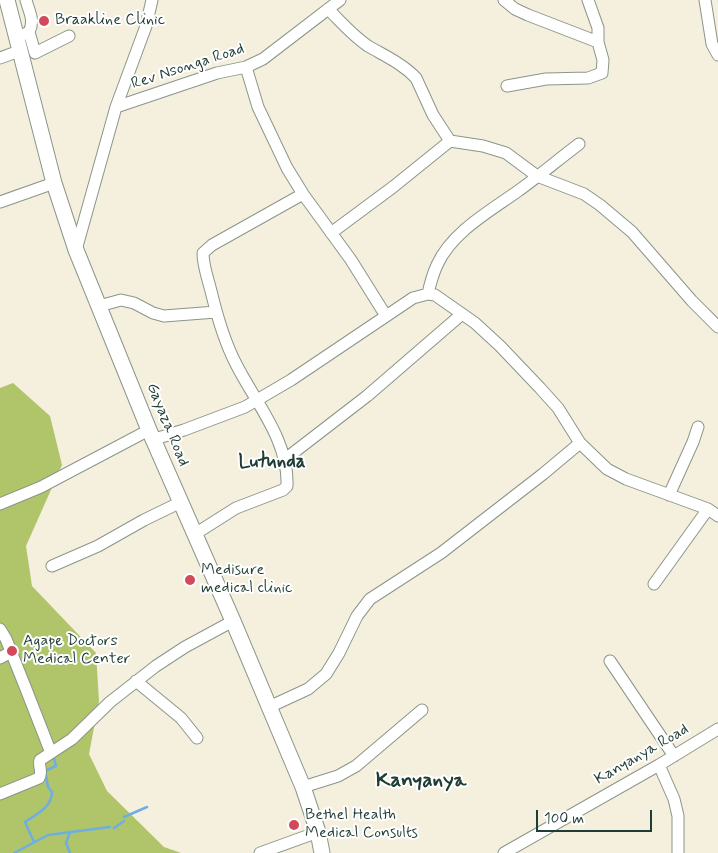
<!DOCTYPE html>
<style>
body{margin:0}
#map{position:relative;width:718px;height:853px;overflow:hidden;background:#f5efde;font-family:Mynerve,sans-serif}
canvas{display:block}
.scale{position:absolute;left:536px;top:810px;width:116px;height:22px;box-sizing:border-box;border:2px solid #1f3d34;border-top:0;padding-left:6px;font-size:15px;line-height:18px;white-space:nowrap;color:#1f3d34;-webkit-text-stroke:4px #fff;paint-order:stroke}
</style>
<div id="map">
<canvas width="718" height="853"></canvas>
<div class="scale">100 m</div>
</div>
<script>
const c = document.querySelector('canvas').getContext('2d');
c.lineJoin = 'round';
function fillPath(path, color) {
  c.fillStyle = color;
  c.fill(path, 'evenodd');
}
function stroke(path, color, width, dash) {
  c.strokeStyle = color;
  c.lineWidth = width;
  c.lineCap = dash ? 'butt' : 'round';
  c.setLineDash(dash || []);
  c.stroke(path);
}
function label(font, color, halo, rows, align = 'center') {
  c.font = font + ' Mynerve,sans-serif';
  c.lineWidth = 4;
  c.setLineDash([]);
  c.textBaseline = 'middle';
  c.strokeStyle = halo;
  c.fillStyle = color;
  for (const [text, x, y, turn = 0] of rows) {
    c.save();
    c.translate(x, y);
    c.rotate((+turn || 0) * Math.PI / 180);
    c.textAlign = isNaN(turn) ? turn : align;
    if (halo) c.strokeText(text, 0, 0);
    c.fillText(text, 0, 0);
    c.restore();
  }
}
const green = new Path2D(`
 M13 383 50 416 62 465 26 546 32 586 96 653 99 701 89 754 107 791 164 847 181 853H0V388Z`);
const stream = new Path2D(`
 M124 817 147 807
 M114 828 124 821
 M34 842 25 822C37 814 52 807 52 792L48 787 45 771 56 766 53 755
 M14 853 48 835 110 827
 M70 853 66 843 70 832`);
const minor = new Path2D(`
 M504 0 515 9 528 15 598 42
 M705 0 712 44 718 55
 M328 9C341 22 353 36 368 46 385 56 403 64 416 78L433 115 450 141
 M29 32 35 53 69 36
 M22 35 29 32C35 20 29 12 26 0
 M0 58 19 51
 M246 67 258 107 287 168 303 194 351 260 386 316
 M507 86 546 79 588 78 602 73 603 60 598 42V28L588 0
 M116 107 217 73 246 67 263 59 340 0
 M0 202 54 183
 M331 233 393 187 450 141 483 146 506 153 537 176 584 194 600 205 632 232 692 301 718 327
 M76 250 116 107 146 26 152 0
 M428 294C430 284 433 274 437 265 452 232 490 211 518 191 539 176 559 159 579 144
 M99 306 121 300 134 303 153 313 164 316 216 312
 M155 439 184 430 245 407 291 380 413 298 428 294 435 295 475 323 500 346 540 388 558 408 580 443 607 469 626 479 708 509 718 516
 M284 460 367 396 462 314
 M669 495 693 442 698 427
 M0 504 41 487 149 430
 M195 534 236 508 283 490 287 486C289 440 255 402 236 364 224 341 217 316 211 291 208 279 203 266 203 253L212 245 303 194
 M52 566 98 546 144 520 181 502
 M654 584 708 509
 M0 629 6 639 26 689 51 753
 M0 658 11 652
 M610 661 674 756
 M136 681 181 718 197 738
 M269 707 308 689 326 674 339 653 357 616 370 599 441 553 543 474 580 443
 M659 765 674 799 678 816V853
 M303 787 338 776 356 766 422 710
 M0 794 39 778C43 772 38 766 40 760L72 739 110 702 156 666 185 647 233 621
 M260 853 318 832
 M504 853 659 765 718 729`);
const major = new Path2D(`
 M7 0 54 183 76 250 149 430 233 621 303 787 318 832 322 853`);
const markers = [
 [44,21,6,"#d1495b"],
 [190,580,6,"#d1495b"],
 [12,651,6,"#d1495b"],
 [294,825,6,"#d1495b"]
];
const poiNames = [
 ["Braakline Clinic",55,21],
 ["Medisure",201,571],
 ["medical clinic",201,589],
 ["Agape Doctors",23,642],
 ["Medical Center",23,660],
 ["Bethel Health",305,816],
 ["Medical Consults",305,834]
];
const streetNames = [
 ["Rev Nsonga Road",188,67,-18],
 ["Gayaza Road",167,425,68],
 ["Kanyanya Road",642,755,-30]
];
const quarterNames = [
 ["Lutunda",272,463]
];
const districtNames = [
 ["Kanyanya",421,782]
];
fillPath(green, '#b0c469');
stroke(stream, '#6eafe2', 2.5);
stroke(minor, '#8a9689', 13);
stroke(major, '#8a9689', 17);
stroke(minor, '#fff', 11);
stroke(major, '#fff', 15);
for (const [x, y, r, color] of markers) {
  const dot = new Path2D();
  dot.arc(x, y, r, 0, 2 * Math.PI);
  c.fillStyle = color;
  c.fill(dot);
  stroke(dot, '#fff', 2);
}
label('16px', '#1f3d34', '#fff', poiNames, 'left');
label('16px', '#1f3d34', '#fff', streetNames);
label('bold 19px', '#1f3d34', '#fff', quarterNames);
label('bold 21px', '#1f3d34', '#fff', districtNames);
</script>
